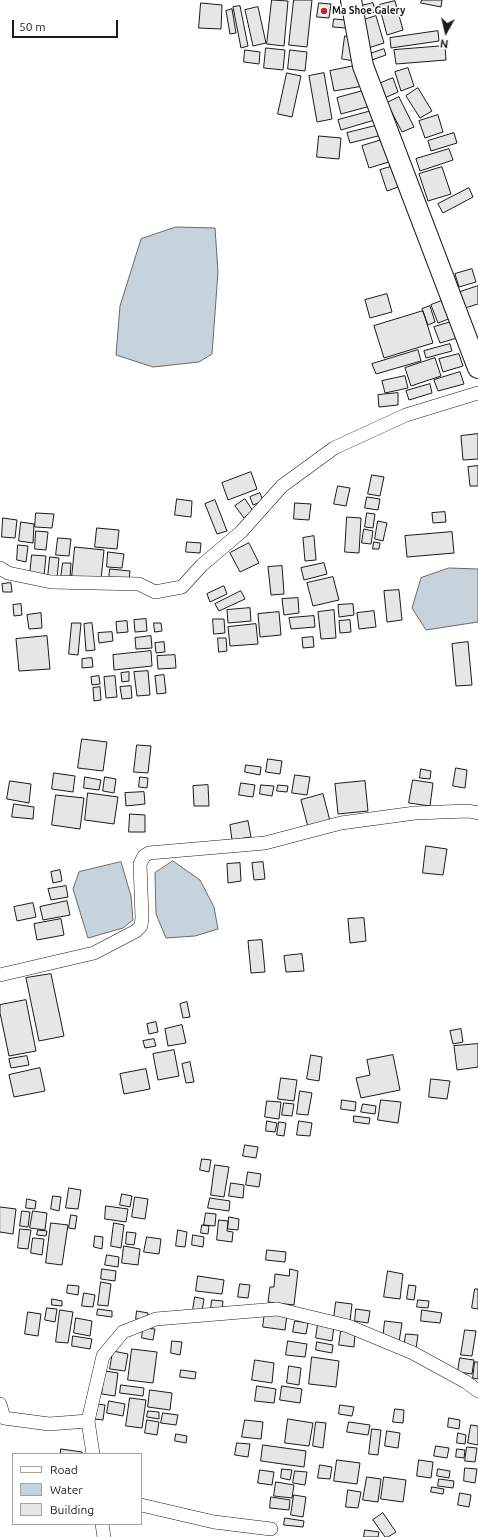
<!DOCTYPE html>
<style>
body{margin:0}
#map{position:relative;width:478px;height:1537px;overflow:hidden;background:#fff;font-family:Ubuntu,sans-serif}
canvas{display:block}
.legend{position:absolute;left:12px;top:1453px;width:130px;height:72px;box-sizing:border-box;background:#fff;border:1px solid #a3a3a3;margin:0;padding:5px 7px;list-style:none;font-size:12px;color:#1a1a1a}
.legend li{display:flex;align-items:center;gap:8px;height:20px}
.legend b{width:20px;border:1px solid #a3a3a3}
.north{position:absolute;left:426px;top:12px;width:40px;height:40px;-webkit-text-stroke:3px #fff;paint-order:stroke;rotate:188deg;font-size:11px;font-weight:700;line-height:16px;text-align:center;color:#1a1a1a}
.north::after{content:'';display:block;margin:auto;width:14px;height:18px;background:#1a1a1a;clip-path:polygon(50% 0,100% 100%,50% 72%,0 100%)}
.scale{position:absolute;left:12px;top:20px;width:106px;height:18px;box-sizing:border-box;border:2px solid #1a1a1a;border-top:0;padding-left:5px;font-size:12px;line-height:14px;white-space:nowrap;color:#1a1a1a;-webkit-text-stroke:3px #fff;paint-order:stroke}
</style>
<div id="map">
<canvas width="478" height="1537"></canvas>
<ul class="legend">
<li><b style="height:5px;background:#fff"></b>Road</li>
<li><b style="height:11px;background:#c6d2dc"></b>Water</li>
<li><b style="height:11px;background:#e6e6e6"></b>Building</li>
</ul>
<div class="north">N</div>
<div class="scale">50 m</div>
</div>
<script>
const c = document.querySelector('canvas').getContext('2d');
c.lineJoin = 'round';
function fillPath(path, color) {
  c.fillStyle = color;
  c.fill(path, 'evenodd');
}
function stroke(path, color, width, dash) {
  c.strokeStyle = color;
  c.lineWidth = width;
  c.lineCap = dash ? 'butt' : 'round';
  c.setLineDash(dash || []);
  c.stroke(path);
}
function label(font, color, halo, rows, align = 'center') {
  c.font = font + ' Ubuntu,sans-serif';
  c.lineWidth = 3;
  c.setLineDash([]);
  c.textBaseline = 'middle';
  c.strokeStyle = halo;
  c.fillStyle = color;
  for (const [text, x, y, turn = 0] of rows) {
    c.save();
    c.translate(x, y);
    c.rotate((+turn || 0) * Math.PI / 180);
    c.textAlign = isNaN(turn) ? turn : align;
    if (halo) c.strokeText(text, 0, 0);
    c.fillText(text, 0, 0);
    c.restore();
  }
}
const water = new Path2D(`
 M176 227 215 228 218 272 212 354 199 362 153 367 116 355 120 306 141 239Z
 M449 568 478 569V622L426 630 412 608 421 578Z
 M173 861 200 880 214 907 218 929 195 936 166 938 156 914 155 873Z
 M121 862 131 896 133 920 123 928 88 938 73 889 79 872Z`);
const building = new Path2D(`
 M272 0 288 1 284 46 267 44Z
 M294 0H312L307 47 289 45Z
 M422 0H442L441 7 421 3Z
 M395 1 403 30 387 35 379 5Z
 M201 3 222 5 221 29 199 28Z
 M319 3 331 4 329 18 317 17Z
 M373 3 376 12 359 16 357 7Z
 M240 6 248 46 241 48 233 7Z
 M258 7 266 43 253 46 245 10Z
 M232 9 236 33 230 34 226 11Z
 M376 16 384 43 365 49 357 22Z
 M334 19 346 20V28L333 27Z
 M438 31 439 41 391 48 390 38Z
 M345 36 357 37 355 61 342 59Z
 M445 46 446 60 396 64 394 50Z
 M266 48 285 50 283 70 264 68Z
 M384 49 386 55 369 61 367 55Z
 M245 50 260 52 259 64 244 62Z
 M290 50 307 52 305 71 288 69Z
 M359 65 363 86 334 91 330 71Z
 M408 68 414 86 401 91 395 72Z
 M287 73 301 76 292 117 278 114Z
 M324 73 332 119 317 122 309 76Z
 M393 78 398 92 380 100 374 86Z
 M418 88 432 111 420 118 406 96Z
 M370 89 374 105 341 114 337 98Z
 M399 97 414 127 402 132 387 103Z
 M375 110 378 119 341 130 338 120Z
 M438 115 443 132 425 138 419 121Z
 M383 124 386 134 350 143 347 133Z
 M454 133 457 143 431 151 428 141Z
 M319 136 341 138 339 159 317 157Z
 M385 139 392 161 369 168 362 146Z
 M449 149 453 160 420 171 416 159Z
 M397 165 404 185 387 191 380 170Z
 M442 167 451 194 428 201 419 174Z
 M469 188 473 197 443 213 438 204Z
 M472 269 476 282 459 287 455 274Z
 M478 286V304L465 308 460 292Z
 M387 294 392 312 370 318 365 300Z
 M444 300 451 318 438 323 431 305Z
 M430 306 435 322 428 325 422 309Z
 M423 311 433 343 384 358 374 326Z
 M451 322 457 338 440 343 434 327Z
 M450 344 452 351 426 358 424 351Z
 M418 350 421 361 376 374 372 364Z
 M459 354 463 366 443 372 439 359Z
 M435 358 441 376 411 386 405 368Z
 M460 372 464 384 438 391 434 380Z
 M405 376 408 388 385 393 382 381Z
 M430 384 432 393 409 400 406 391Z
 M398 393V405L379 407 378 395Z
 M478 434V459L463 460 461 436Z
 M478 466V486H470L468 467Z
 M251 472 257 489 228 500 222 483Z
 M372 475 384 477 380 496 368 494Z
 M338 486 350 488 346 506 334 504Z
 M260 493 263 501 253 505 250 497Z
 M367 497 380 499 378 510 365 508Z
 M177 499 192 501 191 517 175 515Z
 M245 499 253 511 244 518 235 506Z
 M215 500 227 531 217 534 205 504Z
 M295 503 311 504 309 520 294 519Z
 M445 512 446 522 433 523 432 513Z
 M36 513 54 514 52 528 35 527Z
 M367 513 375 514 373 528 365 527Z
 M347 517 361 518 359 553 345 552Z
 M3 518 17 520 15 538 2 537Z
 M378 521 387 523 383 541 375 539Z
 M21 522 34 524 33 543 19 541Z
 M97 528 119 530 117 549 95 547Z
 M364 529 373 531 371 544 362 543Z
 M36 531 48 532 46 550 35 549Z
 M452 532 454 553 407 557 405 536Z
 M314 536 316 560 305 561 303 538Z
 M58 538 71 539 69 556 56 555Z
 M187 542 201 543 200 553 186 552Z
 M374 542 380 543 379 549H373Z
 M249 543 259 563 240 572 230 553Z
 M18 545 28 546 26 562 17 560Z
 M75 547 104 550 101 580 72 577Z
 M108 552 124 554 122 568 107 567Z
 M32 555 46 556 44 576 30 575Z
 M50 557 59 558 57 578 48 577Z
 M63 563H71L70 578H61Z
 M324 563 327 574 304 580 301 568Z
 M282 566 284 594 271 595 268 567Z
 M110 569 130 571 129 581 109 580Z
 M333 577 339 600 313 606 307 583Z
 M11 583 12 592H3L2 584Z
 M224 586 227 594 210 602 207 594Z
 M399 590 402 620 387 622 384 591Z
 M241 591 245 599 219 611 215 604Z
 M298 598 299 613 284 615 282 599Z
 M21 604 22 615 14 616 13 605Z
 M353 604 354 615 339 617 338 605Z
 M250 608 251 621 228 623 227 610Z
 M334 610 336 638 321 639 318 612Z
 M374 611 376 627 359 629 357 613Z
 M279 612 281 635 260 637 258 614Z
 M41 613 42 628 29 629 27 615Z
 M314 616 315 627 291 629 289 618Z
 M146 619 147 631 135 632 134 620Z
 M213 619H224L225 633 214 634Z
 M350 620 351 632 340 633 339 621Z
 M127 621 128 632 117 633 116 622Z
 M72 623H81L78 655 69 654Z
 M92 623 95 650 86 651 84 624Z
 M154 623H161L162 631 155 632Z
 M256 624 258 644 230 646 228 627Z
 M112 632 113 641 99 643 98 633Z
 M47 636 50 669 19 671 16 639Z
 M151 636 152 648 136 649 135 638Z
 M313 637 314 647 303 648 302 638Z
 M218 638H226L227 651 219 652Z
 M164 642 165 652 156 653 155 643Z
 M468 642 472 685 456 686 452 644Z
 M151 651 152 666 114 670 113 655Z
 M175 655 176 668 158 669 157 656Z
 M92 658 93 667 82 668V659Z
 M148 671 150 695 137 696 134 672Z
 M129 672V681L122 682 121 673Z
 M164 675 166 693 157 694 155 676Z
 M99 676 100 684 92 685 91 677Z
 M115 676 117 697 106 698 104 677Z
 M131 686 132 698 122 699 120 687Z
 M100 687 101 700 94 701 93 688Z
 M82 739 107 742 103 771 78 768Z
 M137 745 151 746 148 773 134 772Z
 M268 759 282 761 280 774 266 772Z
 M246 765 261 767 260 775 245 772Z
 M456 768 467 770 465 788 453 786Z
 M421 769 431 771 430 779 420 778Z
 M54 773 75 776 73 792 52 789Z
 M295 775 310 777 307 795 292 793Z
 M85 777 101 780 99 790 84 788Z
 M105 777 116 779 114 793 103 791Z
 M140 777 148 778 147 788 139 787Z
 M413 780 433 783 430 806 409 803Z
 M10 781 31 784 29 803 7 799Z
 M365 781 368 811 338 814 335 784Z
 M241 783 255 785 253 797 239 795Z
 M208 785 209 806H194L193 786Z
 M261 785 274 786 272 796 260 794Z
 M278 785 288 786 287 792 277 791Z
 M144 792 145 804 126 806 125 793Z
 M88 793 118 797 114 824 85 820Z
 M323 794 330 821 308 827 301 800Z
 M56 795 84 798 80 829 52 825Z
 M14 804 34 807 33 819 12 817Z
 M130 814 145 815V832H129Z
 M248 821 251 837 232 840 230 825Z
 M426 846 447 849 443 875 423 873Z
 M263 862 265 879 254 880 252 863Z
 M240 863 241 881 228 883 227 864Z
 M60 870 62 881 53 883 51 872Z
 M66 886 68 897 51 900 48 889Z
 M67 901 70 915 43 920 40 907Z
 M33 903 36 917 17 921 14 907Z
 M364 918 366 941 350 943 348 919Z
 M61 919 64 935 37 940 34 924Z
 M262 940 265 972 251 973 248 941Z
 M302 954 304 971 286 972 284 956Z
 M51 974 64 1036 39 1041 26 978Z
 M26 1000 36 1051 9 1056 0 1013V1005Z
 M187 1002 190 1017 183 1018 180 1004Z
 M156 1022 158 1032 149 1034 147 1024Z
 M182 1025 186 1043 168 1046 165 1029Z
 M461 1029 463 1042 453 1044 450 1031Z
 M154 1039 156 1046 145 1048 143 1041Z
 M478 1044V1067L457 1070 454 1046Z
 M174 1050 179 1076 158 1080 153 1054Z
 M311 1055 322 1057 319 1081 307 1079Z
 M393 1055 400 1090 361 1098 356 1078 370 1075 367 1060Z
 M27 1056 29 1065 11 1068 9 1059Z
 M190 1062 194 1082 186 1083 182 1064Z
 M40 1068 45 1091 14 1097 9 1075Z
 M146 1069 150 1089 124 1094 120 1074Z
 M281 1078 297 1080 294 1101 278 1099Z
 M431 1079 450 1081 447 1099 429 1097Z
 M300 1091 312 1093 308 1115 297 1114Z
 M342 1100 356 1102 355 1111 341 1109Z
 M381 1100 401 1102 398 1123 378 1120Z
 M267 1101 281 1102 279 1119 265 1117Z
 M284 1103 294 1104 292 1116 282 1115Z
 M363 1104 376 1106 375 1114 361 1112Z
 M354 1116 370 1118 369 1124 354 1122Z
 M267 1121 277 1123 275 1132 266 1131Z
 M299 1121 312 1123 310 1136 297 1135Z
 M279 1122 286 1123 284 1136 277 1135Z
 M245 1145 258 1147 256 1158 243 1156Z
 M202 1159 211 1160 209 1172 200 1170Z
 M215 1165 229 1167 224 1197 211 1195Z
 M248 1172 261 1174 259 1187 246 1185Z
 M231 1183 244 1185 243 1198 229 1196Z
 M69 1188 81 1190 78 1209 66 1208Z
 M122 1194 132 1196 130 1207 120 1205Z
 M53 1196 61 1197 59 1211 51 1209Z
 M135 1197 148 1199 145 1219 132 1217Z
 M210 1198 230 1201 229 1211 208 1208Z
 M27 1199 36 1201 35 1209 26 1208Z
 M106 1206 128 1209 126 1222 105 1219Z
 M0 1207 16 1209 13 1234 0 1232Z
 M22 1211 30 1212 28 1227 20 1226Z
 M33 1211 47 1213 45 1230 30 1228Z
 M206 1213 216 1214 215 1226 204 1225Z
 M71 1215 77 1216 75 1229 69 1228Z
 M229 1217 239 1219 238 1230 228 1229Z
 M219 1220 228 1221 227 1231 233 1232 232 1242 217 1240Z
 M51 1223 68 1225 62 1265 46 1263Z
 M114 1223 124 1225 121 1248 111 1246Z
 M202 1225 209 1226 208 1234 201 1233Z
 M20 1229 31 1230 28 1249 18 1248Z
 M38 1230 47 1231 46 1236 37 1235Z
 M178 1230 187 1232 185 1247 176 1246Z
 M127 1232 136 1233 134 1245 126 1244Z
 M193 1235 204 1237 203 1247 192 1245Z
 M95 1236 103 1237 102 1249 94 1247Z
 M147 1237 161 1239 159 1254 144 1252Z
 M33 1238 44 1239 42 1255 31 1253Z
 M124 1246 140 1249 138 1265 122 1263Z
 M267 1250 286 1252 285 1262 266 1260Z
 M107 1255 119 1257 118 1267 105 1265Z
 M102 1269 116 1271 115 1281 101 1279Z
 M290 1269 298 1271 294 1305 268 1302 270 1287H274L275 1274 289 1276Z
 M388 1271 403 1274 400 1299 384 1297Z
 M198 1276 224 1280 222 1294 196 1291Z
 M101 1282 111 1284 108 1306 98 1305Z
 M240 1284 250 1285 248 1298 238 1297Z
 M68 1285 79 1286 78 1295 67 1293Z
 M409 1285 416 1286 414 1300 407 1299Z
 M475 1289H478V1309L472 1308Z
 M84 1293 95 1295 93 1307 82 1306Z
 M195 1297 204 1299 202 1311 193 1310Z
 M52 1299 62 1301V1306L52 1305Z
 M212 1300 223 1301 222 1311 211 1309Z
 M418 1300 429 1301 428 1308 417 1307Z
 M336 1302 352 1304 350 1321 334 1318Z
 M47 1308 57 1309 55 1322 45 1320Z
 M98 1309 112 1311V1317L97 1315Z
 M356 1309 370 1311 368 1323 355 1321Z
 M60 1310 73 1312 68 1343 56 1342Z
 M422 1310 442 1313 440 1323 421 1321Z
 M137 1311 148 1313 147 1320 136 1319Z
 M265 1311 287 1315 285 1330 263 1327Z
 M28 1312 41 1314 38 1336 25 1334Z
 M76 1318 92 1321 90 1336 74 1333Z
 M295 1321 308 1323 306 1334 293 1332Z
 M385 1321 402 1323 399 1342 383 1339Z
 M318 1324 334 1326 332 1341 316 1338Z
 M143 1328 155 1329 153 1340 142 1338Z
 M465 1330 476 1331 472 1356 461 1355Z
 M341 1331 355 1333 354 1347 339 1345Z
 M406 1334 418 1335 416 1349 404 1347Z
 M73 1336 92 1339 90 1349 72 1346Z
 M172 1341 182 1342 180 1355 171 1353Z
 M288 1341 307 1344 305 1357 286 1355Z
 M317 1342 333 1345 332 1353 316 1350Z
 M132 1349 157 1352 153 1383 128 1380Z
 M113 1351 128 1354 125 1371 110 1369Z
 M312 1357 339 1361 336 1387 309 1384Z
 M460 1358 474 1360 472 1374 458 1372Z
 M255 1360 274 1363 272 1383 252 1380Z
 M475 1362H478V1379L473 1378Z
 M289 1366 301 1368 299 1385 287 1383Z
 M181 1370 196 1372 195 1379 180 1377Z
 M105 1371 118 1373 115 1396 102 1394Z
 M121 1385 144 1388 143 1396 120 1393Z
 M257 1386 276 1389 274 1403 255 1401Z
 M282 1386 302 1389 300 1403 280 1400Z
 M150 1390 172 1393 170 1410 148 1407Z
 M130 1398 146 1400 142 1428 126 1426Z
 M109 1401 125 1404 123 1416 107 1413Z
 M97 1404 105 1405 103 1420 95 1419Z
 M340 1405 354 1407 352 1416 339 1414Z
 M395 1409 404 1410 403 1423 393 1422Z
 M148 1411 159 1412V1419L147 1417Z
 M163 1413 178 1415 176 1425 161 1423Z
 M449 1418 460 1420 459 1429 448 1427Z
 M288 1419 313 1423 309 1446 285 1443Z
 M147 1420 159 1422 157 1435 145 1433Z
 M245 1420 263 1422 261 1439 242 1437Z
 M316 1422 326 1423 323 1448 313 1446Z
 M349 1422 370 1425 368 1435 347 1432Z
 M471 1425 478 1426V1445L468 1443Z
 M372 1429 381 1430 378 1455 369 1454Z
 M387 1431 400 1433 398 1448 385 1446Z
 M458 1433 466 1435 465 1444 457 1443Z
 M176 1434 187 1436 186 1443 175 1441Z
 M237 1443 250 1444 248 1457 235 1455Z
 M263 1445 306 1451 304 1467 261 1461Z
 M436 1446 449 1448 447 1458 434 1456Z
 M467 1447 477 1448 475 1462 465 1461Z
 M61 1449 82 1452V1454H61Z
 M457 1449 465 1450 464 1458 456 1457Z
 M337 1460 360 1463 357 1484 334 1481Z
 M419 1460 433 1462 431 1478 417 1476Z
 M320 1465 332 1467 330 1479 318 1478Z
 M465 1468 477 1469 475 1483 464 1481Z
 M282 1469 292 1470 290 1480 281 1478Z
 M438 1469 450 1471 449 1478 437 1476Z
 M260 1470 274 1472 272 1485 258 1483Z
 M295 1471 307 1472 305 1485 293 1483Z
 M367 1477 381 1479 378 1502 363 1500Z
 M384 1477 406 1480 403 1502 381 1499Z
 M439 1479 454 1481 453 1488 438 1486Z
 M276 1482 294 1485 292 1498 274 1496Z
 M432 1487 444 1489 443 1494 431 1492Z
 M348 1490 361 1492 358 1508 346 1507Z
 M460 1493 471 1495 469 1507 458 1505Z
 M294 1495 306 1497 303 1517 291 1515Z
 M271 1497 290 1500 289 1510 270 1508Z
 M383 1513 396 1532 388 1537H385L373 1520Z
 M285 1518 304 1521 303 1527 284 1525Z
 M365 1530 379 1532 378 1537H364Z`);
const minor = new Path2D(`
 M0 568 8 573 51 582 139 584 155 592 182 587 202 565 241 532 282 486 334 448 406 415 478 393
 M0 975 94 953 136 931 141 926 142 918 140 864 144 856 149 853 265 843 341 823 415 813 468 811 478 813
 M0 1404 4 1418 49 1424 88 1421
 M93 1454 88 1421 103 1356 123 1332 156 1319 277 1309 348 1326 413 1353 466 1382 478 1391
 M141 1505 214 1522 271 1529
 M102 1524 104 1537`);
const primary = new Path2D(`
 M351 0 363 66 478 368`);
const markers = [
 [324,11,4,"#c62828"]
];
const poiNames = [
 ["Ma Shoe Galery",332,11]
];
fillPath(water, '#c6d2dc');
stroke(water, '#6a6a6a', 1);
fillPath(building, '#e6e6e6');
stroke(building, '#1a1a1a', 1);
stroke(minor, '#1a1a1a', 14);
stroke(primary, '#1a1a1a', 22);
stroke(minor, '#fff', 13);
stroke(primary, '#fff', 20);
for (const [x, y, r, color] of markers) {
  const dot = new Path2D();
  dot.arc(x, y, r, 0, 2 * Math.PI);
  c.fillStyle = color;
  c.fill(dot);
  stroke(dot, '#fff', 1.5);
}
label('bold 10px', '#1a1a1a', '#fff', poiNames, 'left');
</script>
